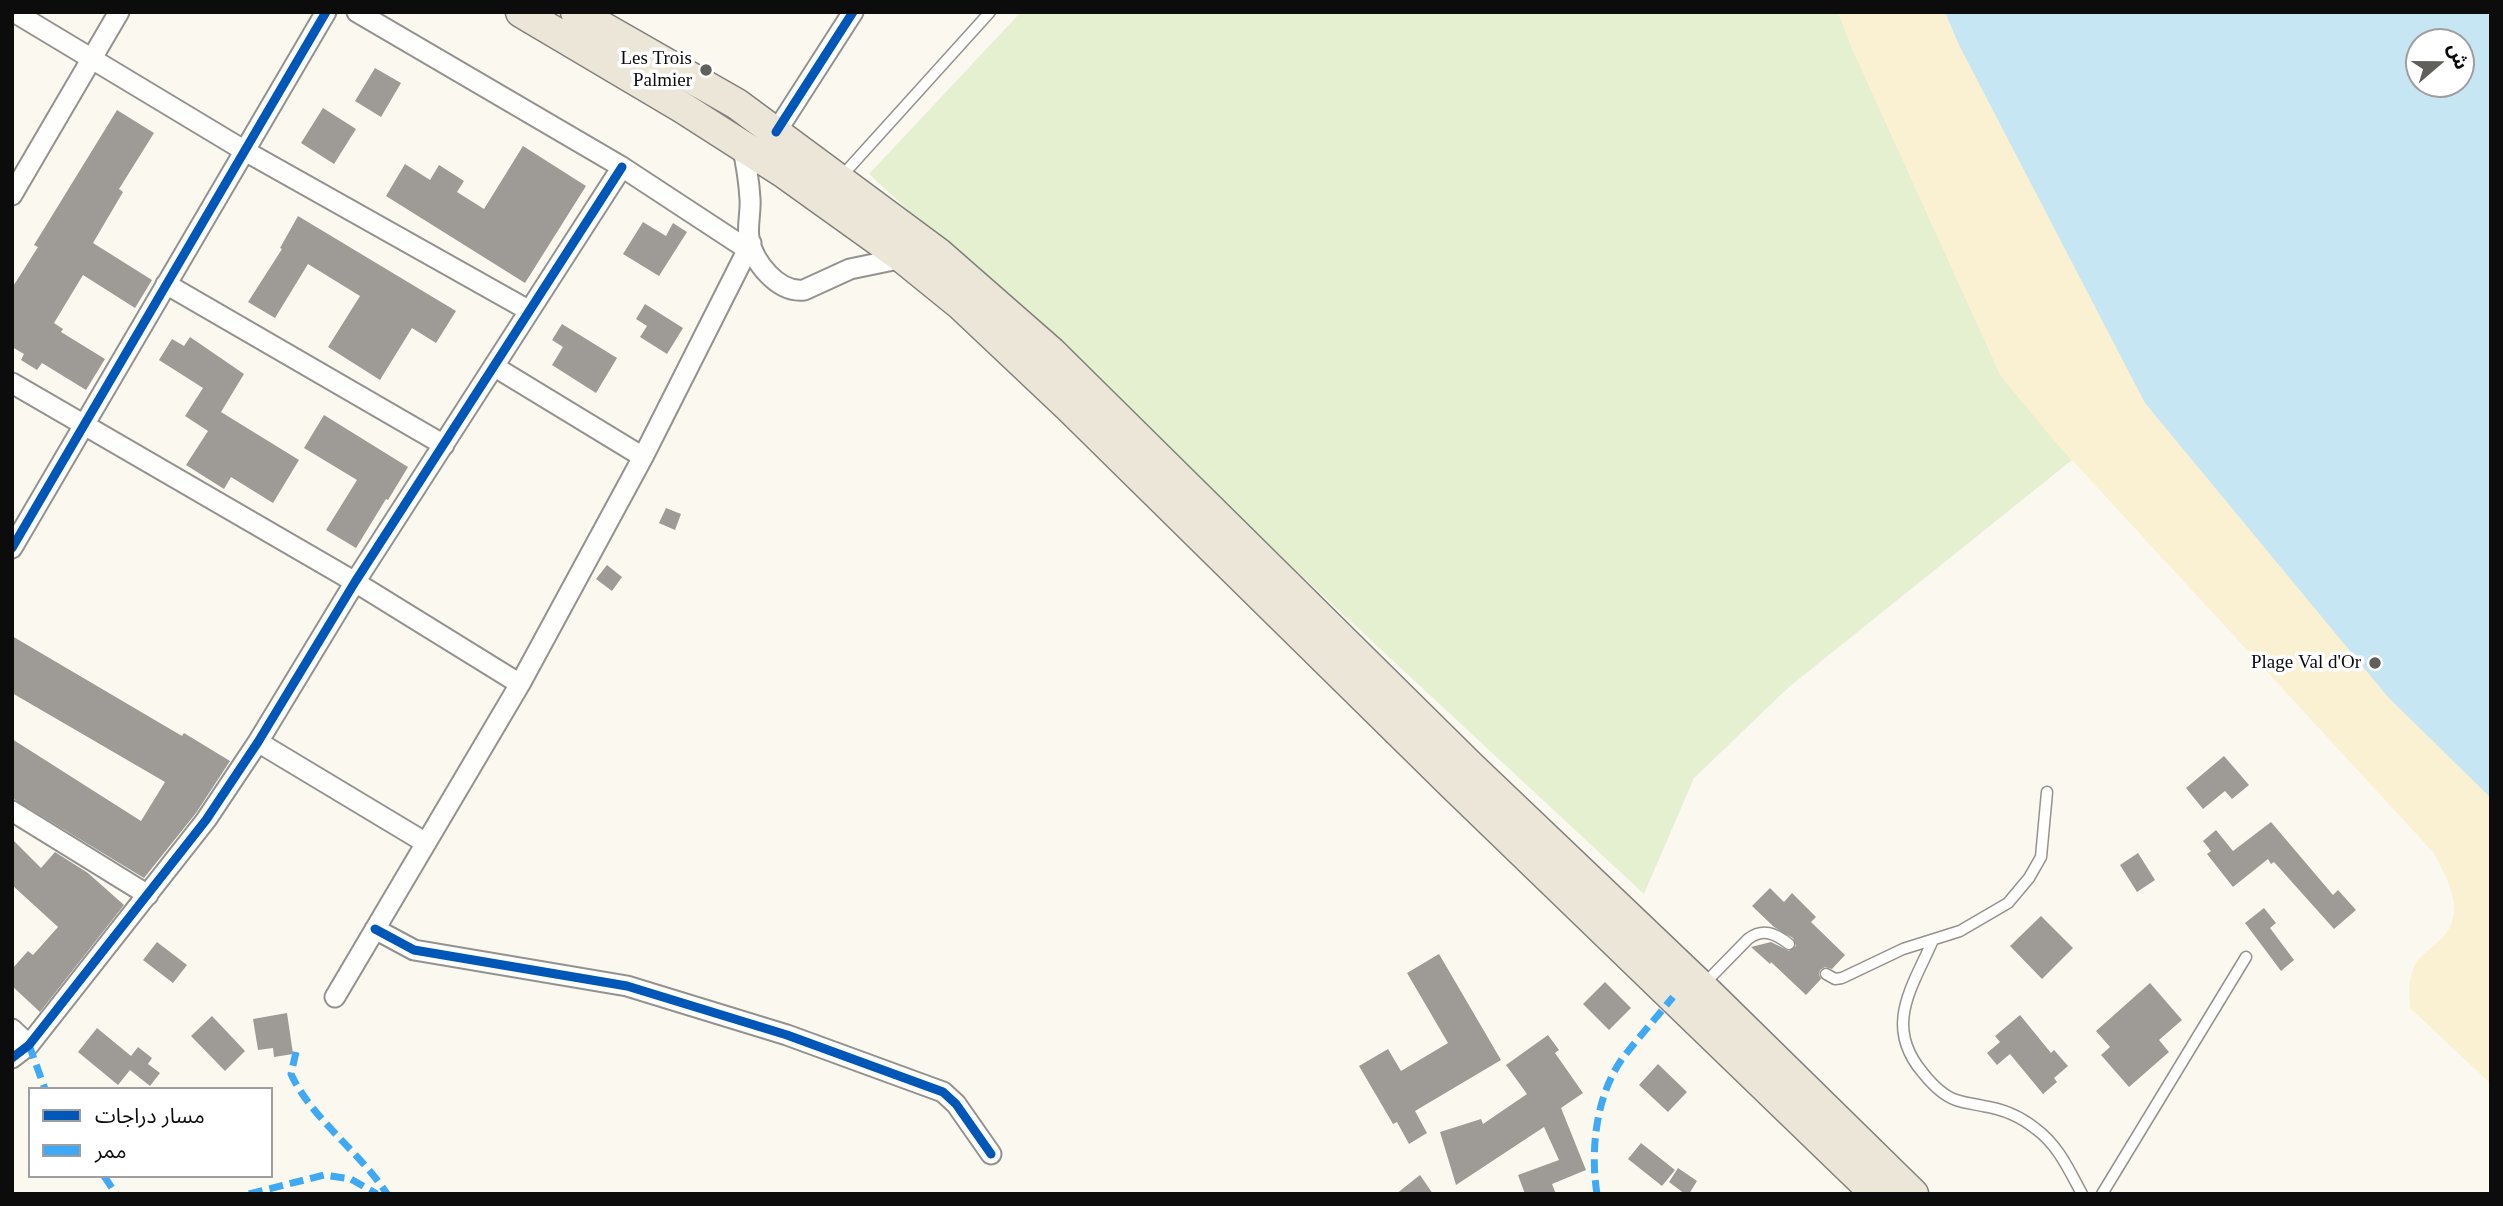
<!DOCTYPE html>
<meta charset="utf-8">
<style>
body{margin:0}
#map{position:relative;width:2503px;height:1206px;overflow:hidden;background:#fbf8f0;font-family:Georgia,"Noto Sans Arabic",serif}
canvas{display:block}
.frame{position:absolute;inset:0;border:14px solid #0c0c0c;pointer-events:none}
.legend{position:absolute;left:28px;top:1087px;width:245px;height:91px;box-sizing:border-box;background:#fff;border:2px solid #9e9e9e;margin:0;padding:9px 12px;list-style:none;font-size:21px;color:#0c0c0c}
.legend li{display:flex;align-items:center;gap:14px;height:35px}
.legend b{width:35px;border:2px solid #9e9e9e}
.north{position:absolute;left:2405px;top:28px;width:70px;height:70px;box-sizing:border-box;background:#fff;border:2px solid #9e9e9e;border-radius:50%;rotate:70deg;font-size:19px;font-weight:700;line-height:28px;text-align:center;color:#0c0c0c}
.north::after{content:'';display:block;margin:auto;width:24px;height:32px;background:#605f5c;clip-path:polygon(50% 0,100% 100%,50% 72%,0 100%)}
</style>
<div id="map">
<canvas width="2503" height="1206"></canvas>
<div class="frame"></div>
<ul class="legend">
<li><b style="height:9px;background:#0057b8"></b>مسار دراجات</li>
<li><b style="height:9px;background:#3fa9f5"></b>ممر</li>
</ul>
<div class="north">ش</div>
</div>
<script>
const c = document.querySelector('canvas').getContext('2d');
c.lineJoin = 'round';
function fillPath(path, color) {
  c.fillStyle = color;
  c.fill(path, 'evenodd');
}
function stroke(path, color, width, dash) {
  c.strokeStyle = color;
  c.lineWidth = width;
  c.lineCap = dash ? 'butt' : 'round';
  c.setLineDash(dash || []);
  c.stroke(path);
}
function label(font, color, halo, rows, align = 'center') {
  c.font = font + ' Georgia,serif';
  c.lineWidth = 7;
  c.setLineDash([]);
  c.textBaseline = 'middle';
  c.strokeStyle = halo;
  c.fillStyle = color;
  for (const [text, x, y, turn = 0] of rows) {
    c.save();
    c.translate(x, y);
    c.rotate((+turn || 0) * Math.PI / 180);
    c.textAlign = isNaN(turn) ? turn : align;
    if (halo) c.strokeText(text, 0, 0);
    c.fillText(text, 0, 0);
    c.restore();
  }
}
const green = new Path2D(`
 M1021 12H1838L1852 48 2001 376 2072 460 1789 687 1694 778 1644 894 869 174Z`);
const sand = new Path2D(`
 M1838 12H2177L2491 474V1084L2410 1008C2409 995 2408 978 2415 965 2423 951 2441 943 2449 929 2463 904 2445 874 2433 852L2049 435 2001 376 1852 48Z`);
const water = new Path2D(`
 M1945 12H2491V798L2388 697 2145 403 1959 45ZM2419 42H2461V84H2419Z`);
const building = new Path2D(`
 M375 68 401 83 381 117 355 101Z
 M323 108 356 129 334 164 301 143Z
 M117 110 154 133 119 189 123 192 93 243 152 280 135 308 83 275 54 323 63 329 61 332 105 359 86 390 42 363 37 370 21 360 24 354 12 347V288L38 247 34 245Z
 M523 146 586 186 525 283 386 196 405 164 430 180 439 165 464 181 457 192 484 209Z
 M298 216 456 311 436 343 412 328 380 380 328 347 360 296 308 264 275 318 248 302 282 249 280 248Z
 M643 222 666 236 673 223 687 232 659 276 623 254Z
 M645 304 683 328 667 354 640 337 647 326 636 319Z
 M562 324 617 358 596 393 552 365 563 347 552 340Z
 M190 337 244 374 221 412 299 460 273 503 231 477 224 489 186 465 208 431 185 416 203 388 159 360 172 339 184 346Z
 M324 415 408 467 388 500 386 499 356 548 326 530 357 480 304 448Z
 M666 508 681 514 675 530 659 523Z
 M607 565 622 577 612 591 596 579Z
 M12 636 182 736 184 733 230 761 196 813 144 878 12 798V739L141 821 165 782 12 693Z
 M2224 756 2249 785 2232 799 2225 791 2203 809 2186 788Z
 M2271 822 2333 895 2338 890 2356 910 2334 929 2274 862 2271 864 2268 859 2233 887 2207 854 2211 851 2203 841 2216 830 2233 851Z
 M12 839 41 868 55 852 88 873 124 905 40 1012 12 986V969L28 951 33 955 58 927 12 885Z
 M2138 853 2155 880 2137 892 2120 865Z
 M1770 888 1784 902 1792 893 1816 917 1811 922 1845 955 1832 969 1825 967 1820 970 1819 975 1821 979 1806 995 1771 962 1770 964 1751 947 1771 942 1789 951 1796 946 1793 938 1774 927 1752 906Z
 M2264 908 2276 923 2270 928 2294 960 2281 971 2245 923Z
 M2041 916 2073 948 2042 979 2010 946Z
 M157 942 187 965 173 983 143 960Z
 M1439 954 1501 1060 1415 1111 1427 1133 1409 1144 1397 1122 1393 1124 1359 1066 1388 1049 1401 1071 1448 1043 1407 973Z
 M1605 982 1631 1008 1609 1030 1583 1004Z
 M2150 983 2182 1020 2159 1040 2169 1052 2129 1087 2101 1055 2110 1047 2096 1031Z
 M287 1013 293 1054 274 1057 273 1048 258 1050 253 1019Z
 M2020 1015 2051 1053 2054 1050 2068 1066 2054 1078 2057 1082 2043 1094 2010 1054 1997 1065 1987 1053 2000 1042 1995 1036Z
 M212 1016 245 1051 225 1071 191 1036Z
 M97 1028 131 1056 138 1047 152 1058 148 1064 160 1073 150 1086 130 1070 118 1085 78 1052Z
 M1548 1035 1559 1050 1555 1053 1583 1093 1561 1108 1586 1170 1552 1184 1556 1194H1525L1518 1175 1559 1160 1544 1127 1456 1185 1440 1132 1481 1119 1483 1124 1527 1094 1506 1065Z
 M1658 1064 1687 1092 1668 1112 1639 1085Z
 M1641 1143 1675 1170 1662 1186 1628 1159Z
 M1678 1168 1697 1181 1689 1194H1685L1669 1182Z
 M1420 1175 1433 1194H1396Z`);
const service = new Path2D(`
 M840 178 990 12
 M1933 940C1912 988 1883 1026 1923 1073 1931 1083 1944 1096 1956 1100 1965 1103 1974 1104 1983 1106 2003 1109 2020 1116 2036 1129 2058 1145 2069 1170 2082 1194
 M1826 974 1835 979 1842 978 1903 949 1960 931 2008 903 2029 878 2041 857 2047 792
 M1704 984 1748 939C1763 928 1775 933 1789 944
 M2102 1194 2246 957`);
const minor = new Path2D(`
 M14 12 245 151 528 310
 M357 12 622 167 747 249
 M776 132 853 12
 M742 145C746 163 749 181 750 199 751 212 747 225 749 238 753 262 778 293 804 290L850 269 903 258
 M12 195 119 12
 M166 284 444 445
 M495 367 643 457
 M12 383 355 582 520 684
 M12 548 326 12
 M258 742 426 843
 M12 811 148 895
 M375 929 414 950 627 986 787 1035 943 1092 956 1104 991 1154
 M335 997 520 684 643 457 751 243
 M12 1029 29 1045
 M12 1058 29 1045 206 820 258 742 355 582 622 167`);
const primary = new Path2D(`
 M521 12 683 108 783 172 903 258 961 305 1069 407 1453 785 1876 1194
 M576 12 737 104 938 253 1051 352 1470 766 1702 987 1913 1194`);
const quiet = new Path2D(`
 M29 1045 45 1089
 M296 1052 291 1074C311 1118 360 1152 387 1194
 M104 1176 116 1194
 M249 1194 324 1175 351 1179 377 1194
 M1597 1194C1590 1150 1596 1096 1622 1059 1638 1038 1656 1018 1673 997`);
const cycleway = new Path2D(`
 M776 132 853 12
 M12 548 326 12
 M375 929 414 950 627 986 787 1035 943 1092 956 1104 991 1154
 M12 1058 29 1045 206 820 258 742 355 582 622 167`);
const markers = [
 [706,70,7,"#605f5c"],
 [2375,663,7,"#605f5c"]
];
const poiNames = [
 ["Les Trois",692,59],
 ["Palmier",692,81],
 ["Plage Val d'Or",2361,663]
];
fillPath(green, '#e5f0d0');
fillPath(sand, '#faf0d2');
fillPath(water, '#c7e6f4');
fillPath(building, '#9e9a96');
stroke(service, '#94928f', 13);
stroke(minor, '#94928f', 23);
stroke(primary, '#81807c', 33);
stroke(service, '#fefefd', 10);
stroke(minor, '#fefefd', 19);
stroke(primary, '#ece6d8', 30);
stroke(quiet, '#3fa9f5', 7, [14, 7]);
stroke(cycleway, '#0057b8', 9);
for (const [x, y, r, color] of markers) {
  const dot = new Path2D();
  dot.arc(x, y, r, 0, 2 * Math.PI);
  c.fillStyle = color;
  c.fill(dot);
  stroke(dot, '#fff', 2.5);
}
label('19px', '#0c0c0c', '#fff', poiNames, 'right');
</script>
